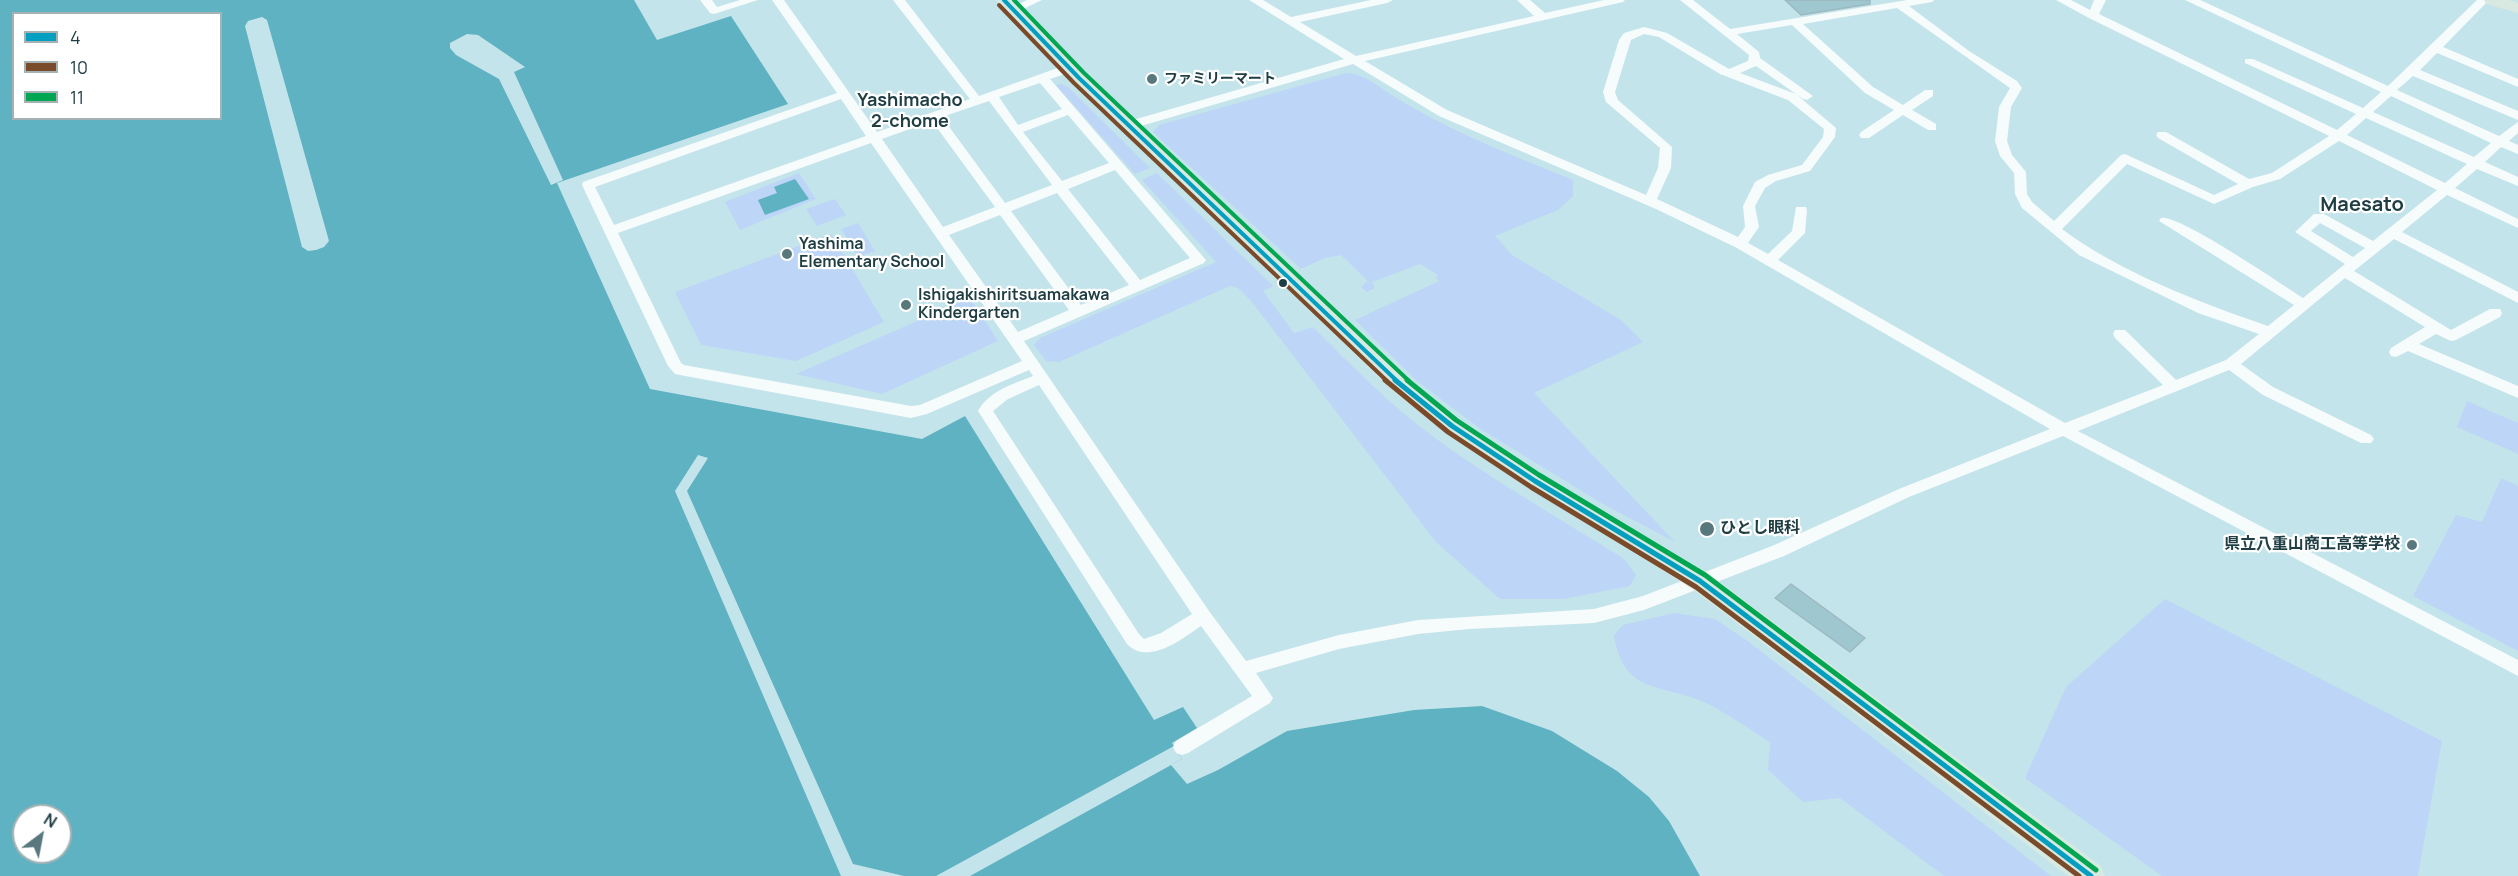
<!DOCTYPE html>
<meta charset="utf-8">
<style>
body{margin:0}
#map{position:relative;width:2518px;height:876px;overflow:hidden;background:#c4e4eb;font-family:Manrope,sans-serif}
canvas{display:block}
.legend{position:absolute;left:12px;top:12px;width:210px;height:108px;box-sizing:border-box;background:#fff;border:2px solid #a5b2b4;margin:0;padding:8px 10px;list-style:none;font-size:18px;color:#1e3e44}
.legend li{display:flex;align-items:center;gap:12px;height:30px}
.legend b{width:30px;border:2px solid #a5b2b4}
.north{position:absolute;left:12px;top:804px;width:60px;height:60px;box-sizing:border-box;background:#fff;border:2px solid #a5b2b4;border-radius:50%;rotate:32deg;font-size:16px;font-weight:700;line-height:24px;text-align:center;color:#1e3e44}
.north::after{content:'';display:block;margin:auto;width:21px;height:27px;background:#58787e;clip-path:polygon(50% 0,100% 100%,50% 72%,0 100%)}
</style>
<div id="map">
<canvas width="2518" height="876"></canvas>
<ul class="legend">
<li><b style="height:8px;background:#039ec0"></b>4</li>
<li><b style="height:8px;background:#7a4b2a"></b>10</li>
<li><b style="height:8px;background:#00a651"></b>11</li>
</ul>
<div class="north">N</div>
</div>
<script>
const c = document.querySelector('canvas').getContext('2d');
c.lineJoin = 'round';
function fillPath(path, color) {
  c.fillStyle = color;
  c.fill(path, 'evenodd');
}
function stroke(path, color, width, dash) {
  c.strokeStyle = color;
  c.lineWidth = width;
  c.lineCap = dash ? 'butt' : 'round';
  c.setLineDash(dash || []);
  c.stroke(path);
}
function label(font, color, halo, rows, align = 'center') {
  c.font = font + ' Manrope,"Noto Sans JP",sans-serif';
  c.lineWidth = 4.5;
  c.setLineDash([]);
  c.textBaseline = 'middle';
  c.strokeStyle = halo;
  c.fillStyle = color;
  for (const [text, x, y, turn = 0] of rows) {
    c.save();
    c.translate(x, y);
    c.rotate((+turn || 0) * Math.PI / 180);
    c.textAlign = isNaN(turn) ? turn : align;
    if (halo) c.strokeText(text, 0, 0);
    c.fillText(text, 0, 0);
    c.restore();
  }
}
const green = new Path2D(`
 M1346 73C1364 73 1380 88 1395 97 1451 132 1512 155 1573 180V196L1558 210 1495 236 1512 255 1621 320 1643 342 1534 393 1675 542 1603 504 1482 430 1417 381 1355 320 1439 281 1436 277 1438 275 1420 264 1372 282 1375 288 1367 292 1361 287 1368 281 1341 255 1325 258 1301 269 1153 132 1159 125Z
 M1062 84 1068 87 1150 168 1135 174 1056 85Z
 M799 173 816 199 740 230 725 202Z
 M1157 173 1273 286 1263 291 1294 333 1313 327C1352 366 1390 405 1435 438 1495 482 1561 519 1624 559L1636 575 1630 586 1564 599H1500L1436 542 1252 302 1238 288 1230 286 1059 362 1046 361 1034 345 1040 338 1216 262 1142 180Z
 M835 199 846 215 817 226 806 209Z
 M858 223 875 251 858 257 841 229Z
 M831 234 884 322 796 361 701 345 675 292Z
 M970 298 998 341 882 394 796 374Z
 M2467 401 2518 423V454L2457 427Z
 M2501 478 2518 486V651L2413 596 2456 515 2482 522Z
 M2165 599 2442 741 2418 876H2162L2025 778 2066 687Z
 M1674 613 1715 619 1749 642 2051 876H1944L1840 798 1803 802 1768 770 1770 742C1749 729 1728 714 1706 703 1663 683 1623 696 1614 635L1623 625Z`);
const water = new Path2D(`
 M0 0H634L657 40 731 16 788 104 557 183 650 389 922 439 965 416 1154 720 1183 707 1197 728 1172 743 1182 759 1171 765 1187 784 1218 770 1287 731 1414 710 1482 706 1552 731 1617 771 1649 797 1669 821 1700 876H0ZM14 14H220V118H14ZM24 816H60V852H24Z
 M795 179 809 199 765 215 758 200 777 193 774 187Z`);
const pier = new Path2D(`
 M262 17 267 20 329 241 324 247 316 250 308 251 302 247 245 26 248 21Z
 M467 34 478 35 525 67 514 72 563 180 551 185 499 79 456 55 450 48V43Z
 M698 455 708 458 687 491 853 864 904 876H841L675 491Z
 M1174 746 1182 759 970 876H936Z`);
const building = new Path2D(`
 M1785 0H1870V4L1801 15Z
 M1791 584 1865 638 1850 652 1775 598Z`);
const minor = new Path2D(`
 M700 0H712L717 7 740 0H758L714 14 710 13Z
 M772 0H784L877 132 970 99 893 0H905L979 96 1066 65H1074V71L1050 79 1206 260 1204 263 1024 341 1209 611 1246 661 1339 635 1418 620 1594 609 1643 596 1772 546 1899 489 2050 429 1735 247 1656 209 1439 116 1353 64 1134 128H1126V122L1344 59 1249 0H1263L1291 17 1371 0H1393L1387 3 1300 22 1356 56 1534 16 1517 0H1530L1545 13 1604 0H1625L1623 2 1365 61 1447 110 1646 195 1658 168 1660 148 1606 102 1603 92 1619 40 1624 33 1644 27 1667 33 1729 69 1748 61 1749 55 1680 0H1693L1730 29 1907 0H1934L1932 2 1909 6 1969 51 2017 81 2022 88 2011 107 2007 141 2012 155 2026 172 2027 194 2032 202 2054 221 2121 155 2125 154 2214 195 2238 184 2158 138 2156 135 2158 132H2166L2249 179 2272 173 2329 136 2089 18 2056 0H2071L2090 10 2094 0H2106L2099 14 2337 130 2356 114 2245 63V59H2253L2363 108 2381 92 2185 0H2200L2388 86 2477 0H2489L2443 47 2518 79V87L2437 53 2420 70 2518 111V120L2413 76 2397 90 2499 136 2518 122V133L2509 141 2518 145V154L2501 147 2485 162 2518 177V186L2477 169 2455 188 2518 219V228L2447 195 2402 232 2518 292V303L2394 239 2354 271 2451 330 2490 309H2500L2502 313 2500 317 2456 340 2451 341 2436 334 2419 344 2518 386V398L2408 351 2396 357 2391 356 2389 352 2391 348 2425 327 2345 278 2241 364 2273 387 2371 435 2374 439 2371 443H2361L2263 395 2229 370 2078 431 2518 660V676L2063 436 1909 497 1784 556 1644 610 1594 623 1469 629 1418 634 1339 649 1256 673 1273 698 1270 703 1188 753 1182 755 1176 753 1173 747 1176 741 1252 696 1201 626C1182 639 1148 666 1127 644L978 411C989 391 1013 384 1033 376L1029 370 927 414 911 418 680 375 675 374 668 366 582 185 583 182 837 93ZM1897 8 2010 88 1999 107 1995 141 2000 156 2014 173 2015 194 2022 208 2079 255 2198 313 2259 334 2226 360 2176 380 2125 330H2115L2113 334 2115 338 2163 385 2065 423 1778 260 1805 233 1807 210 1806 207H1796L1792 231 1768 254 1748 243 1759 227 1755 206 1765 188 1776 181 1810 171 1835 137 1836 128 1796 94 1740 73 1756 66 1803 99 1807 100 1813 96 1760 58 1759 52 1737 34 1792 25 1865 93 1894 110 1861 132 1859 135 1861 138H1869L1903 115 1928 130H1936V124L1912 110 1933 96V90H1925L1903 105 1873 87 1803 24ZM1644 34 1659 37 1720 74 1788 100 1824 129 1823 137 1802 165 1768 175 1755 182 1743 206 1745 227 1738 237 1657 199 1671 168 1672 147 1618 100 1615 92 1631 40ZM1040 83 1062 109 1018 125 999 97ZM2391 96 2491 143 2474 157 2373 112ZM841 99 866 136 614 225 595 187ZM989 101 1052 185 1005 203 942 117ZM1068 115 1109 163 1062 181 1023 132ZM2366 118 2467 164 2445 183 2347 135ZM932 121 995 207 943 227 882 139ZM2339 141 2437 190 2373 241 2324 214H2314L2295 232 2345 264 2303 298C2283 285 2177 213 2161 218L2159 221 2294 305 2268 326C2201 303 2119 272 2062 229L2127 164 2214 204 2253 187 2280 179ZM871 143 1022 361 920 405 911 406 684 365 681 363 618 233ZM1115 170 1190 258 1140 280 1068 189ZM1057 193 1129 285 1081 305 1011 211ZM1000 215 1069 310 1018 332 949 235ZM2320 223 2365 248 2353 257 2311 231ZM1039 385 1192 614 1161 633 1144 639 1139 634 993 411 1008 399Z
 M1027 0H1042L1017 12H1009L1007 10Z`);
const highway = new Path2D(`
 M996 0H1013L1085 74 1408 378 1460 420 1543 475 1709 574 2101 866 2105 876H2068L1691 588 1527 487 1444 432 1392 390 1073 82Z
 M2484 0H2509L2518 3V13L2486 4Z`);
const bus1Far1 = new Path2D(`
 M1004 0 1079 78 1397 381`);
const bus1 = new Path2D(`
 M1395 380 1452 426 1535 481 1700 581 2091 876`);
const bus2Far1 = new Path2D(`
 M999 5 1074 83 1387 381`);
const bus2 = new Path2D(`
 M1385 380 1448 432 1531 487 1696 587 2079 876`);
const bus3Far1 = new Path2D(`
 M1014 0 1084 73 1409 381`);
const bus3 = new Path2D(`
 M1407 380 1456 420 1539 475 1705 575 2096 870`);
const markers = [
 [1152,79,6,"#58787e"],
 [787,254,6,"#58787e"],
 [1283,283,5,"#1e3e44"],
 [906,305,6,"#58787e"],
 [1707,529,8,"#58787e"],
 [2412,545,6,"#58787e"]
];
const farPoinames = [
 ["ファミリーマート",1164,79]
];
const poiNames = [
 ["Yashima",799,245],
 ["Elementary School",799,263],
 ["Ishigakishiritsuamakawa",918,296],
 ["Kindergarten",918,314],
 ["ひとし眼科",1720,529],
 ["県立八重山商工高等学校",2400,545,"right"]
];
const neighbourhoodNames = [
 ["Yashimacho",910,101],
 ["2-chome",910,122]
];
const quarterNames = [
 ["Maesato",2362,205]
];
fillPath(green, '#bdd5f6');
fillPath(water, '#5fb2c2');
fillPath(pier, '#c4e4eb');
fillPath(building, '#9ec7cf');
stroke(building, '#9cb9bf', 1.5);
fillPath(minor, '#f6fbfc');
fillPath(highway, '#d7e9e0');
stroke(bus1Far1, '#039ec0', 4);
stroke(bus1, '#039ec0', 5);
stroke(bus2Far1, '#7a4b2a', 4);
stroke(bus2, '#7a4b2a', 5);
stroke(bus3Far1, '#00a651', 4);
stroke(bus3, '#00a651', 5);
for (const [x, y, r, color] of markers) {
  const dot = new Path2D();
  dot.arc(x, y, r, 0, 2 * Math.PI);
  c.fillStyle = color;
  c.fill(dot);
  stroke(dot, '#fff', 2);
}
label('bold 14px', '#1e3e44', '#fff', farPoinames, 'left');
label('bold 16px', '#1e3e44', '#fff', poiNames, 'left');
label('bold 18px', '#1e3e44', '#fff', neighbourhoodNames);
label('bold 20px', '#1e3e44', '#fff', quarterNames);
</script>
